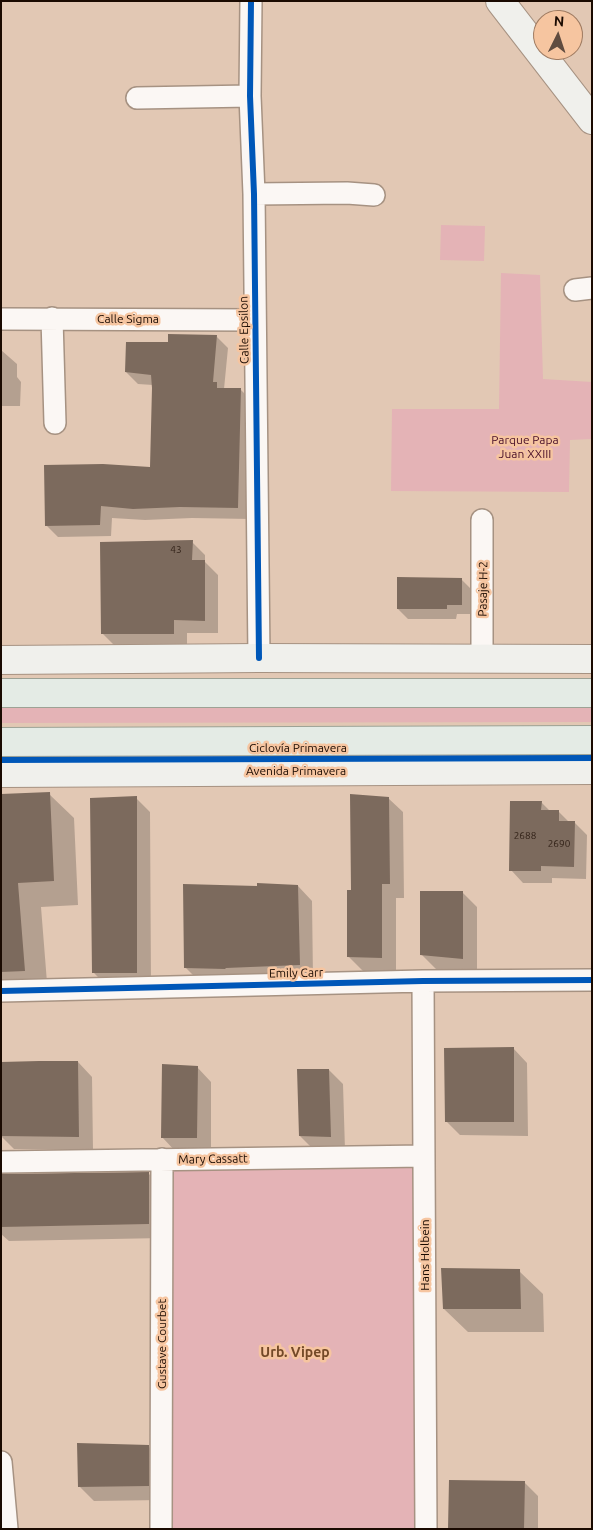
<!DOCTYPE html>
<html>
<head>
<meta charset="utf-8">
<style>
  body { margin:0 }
  #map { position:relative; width:593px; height:1530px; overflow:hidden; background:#e2c8b4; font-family:Ubuntu,sans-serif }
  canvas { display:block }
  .frame { position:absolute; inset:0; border:2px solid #1a0a01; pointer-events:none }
  .north { position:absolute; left:533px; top:10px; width:50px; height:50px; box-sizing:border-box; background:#f6c5a0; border:1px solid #9e7a60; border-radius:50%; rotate:4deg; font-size:14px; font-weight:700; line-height:20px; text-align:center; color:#1a0a01 }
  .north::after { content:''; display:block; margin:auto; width:18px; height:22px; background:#604c40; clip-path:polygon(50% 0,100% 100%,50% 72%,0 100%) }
</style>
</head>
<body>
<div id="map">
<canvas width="593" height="1530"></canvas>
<div class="frame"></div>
<div class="north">N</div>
</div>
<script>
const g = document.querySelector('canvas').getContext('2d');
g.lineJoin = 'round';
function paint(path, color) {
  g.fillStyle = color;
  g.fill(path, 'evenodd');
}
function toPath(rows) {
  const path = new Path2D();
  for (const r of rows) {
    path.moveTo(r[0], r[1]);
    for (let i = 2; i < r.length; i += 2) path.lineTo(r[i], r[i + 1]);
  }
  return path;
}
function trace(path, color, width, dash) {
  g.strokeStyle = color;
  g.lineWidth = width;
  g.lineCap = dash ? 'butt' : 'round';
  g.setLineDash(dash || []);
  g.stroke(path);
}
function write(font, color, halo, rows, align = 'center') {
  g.font = font + ' Ubuntu,sans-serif';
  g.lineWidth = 5;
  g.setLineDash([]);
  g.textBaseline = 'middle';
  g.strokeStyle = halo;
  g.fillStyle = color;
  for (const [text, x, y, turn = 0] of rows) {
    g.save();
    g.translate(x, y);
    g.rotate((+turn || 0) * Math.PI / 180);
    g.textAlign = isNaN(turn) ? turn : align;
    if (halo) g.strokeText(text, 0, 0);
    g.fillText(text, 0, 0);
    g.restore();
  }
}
const green = toPath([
  [441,225,485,226,484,261,440,260],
  [501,273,540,275,543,379,592,382,592,439,570,440,569,492,391,491,392,409,499,409],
  [592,705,592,722,1,723,1,706],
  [418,1165,418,1529,169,1529,171,1167]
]);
const shadow = toPath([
  [216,336,228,348,224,389,240,389,252,401,250,519,192,518,145,520,112,518,111,536,58,537,46,525,152,468,153,385,138,384,126,372,169,343],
  [1,350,17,364,17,377,21,382,20,406,1,406],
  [192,542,205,555,205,562,218,575,218,633,187,633,187,647,116,647,103,634],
  [461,579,471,589,471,614,457,614,456,619,408,619,398,609],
  [49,794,74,818,78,905,41,907,48,995,1,997,1,795],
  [136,798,150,812,151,986,108,987,94,973],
  [388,798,403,812,404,898,396,898,396,972,363,971,349,957,352,891],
  [541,802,550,811,559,812,570,823,575,823,587,835,586,879,552,878,552,883,523,883,511,870],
  [298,886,312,901,313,979,199,981,185,967,258,888],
  [462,892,477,907,477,972,436,969,422,955],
  [513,1048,527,1063,528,1136,460,1135,446,1121],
  [78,1062,92,1077,93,1150,14,1149,1,1136,1,1063],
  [197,1067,211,1082,211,1152,176,1152,162,1137],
  [329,1070,343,1084,345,1150,314,1150,300,1136],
  [149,1174,163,1188,163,1238,9,1241,1,1234,1,1175],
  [519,1271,543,1294,544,1332,468,1332,444,1309],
  [148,1446,162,1460,162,1500,94,1501,80,1487],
  [524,1482,538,1496,538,1529,450,1529]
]);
const building = toPath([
  [168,334,217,335,213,382,217,382,217,388,241,388,238,508,180,507,133,509,101,506,100,525,45,526,44,465,103,464,150,467,152,388,151,375,125,372,126,342,168,342],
  [193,540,192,560,205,560,205,621,174,620,174,634,101,634,100,542],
  [397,577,462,578,462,605,447,605,447,609,397,609],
  [50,792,54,881,18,883,25,971,1,972,1,794],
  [350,794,389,797,390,884,382,884,382,958,347,957,347,890,351,890],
  [137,796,137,973,92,973,90,798],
  [510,801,542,801,541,810,559,810,559,821,575,821,574,867,541,866,541,871,509,871],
  [257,883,298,885,300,965,226,968,225,969,184,968,183,884,257,886],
  [420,891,463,891,463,959,420,955],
  [514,1047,514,1122,445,1122,444,1048],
  [39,1061,78,1061,79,1137,1,1136,1,1062],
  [162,1064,198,1066,197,1138,161,1138],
  [297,1069,329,1069,331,1137,299,1136],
  [149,1172,149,1224,1,1227,1,1174],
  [441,1268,520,1269,521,1309,443,1309],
  [77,1443,149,1445,149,1486,78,1487],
  [449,1480,525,1481,524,1529,448,1529]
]);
const street = toPath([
  [251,1,250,96,254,194,259,658],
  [137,98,250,96],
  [254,194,347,193,374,195],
  [575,290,592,288],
  [52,318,55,423],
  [1,319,255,320],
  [482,659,482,520],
  [423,981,426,1529],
  [1,991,423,981,592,980],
  [1,1162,424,1156],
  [1,1462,7,1529],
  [161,1529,162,1159]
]);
const secondary = toPath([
  [500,1,592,120],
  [1,660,259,658,592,659],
  [1,773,592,770]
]);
const primary = toPath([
  [1,693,592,693],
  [1,742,592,740]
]);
const cycleway = toPath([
  [251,1,250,96,254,194,259,658],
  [1,760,592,758],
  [1,991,423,981,592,980]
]);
const numberNames = [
  ["43",176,550],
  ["2688",525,836],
  ["2690",559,844]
];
const streetNames = [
  ["Calle Sigma",128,319],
  ["Calle Epsilon",244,330,-91],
  ["Pasaje H-2",483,589,-89],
  ["Ciclovía Primavera",298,748],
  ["Avenida Primavera",296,771],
  ["Emily Carr",296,973,-1],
  ["Mary Cassatt",213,1159,-1],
  ["Hans Holbein",425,1255,-90],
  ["Gustave Courbet",162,1344,-90]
];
const parkNames = [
  ["Parque Papa",525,440],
  ["Juan XXIII",525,454]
];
const neighbourhoodNames = [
  ["Urb. Vipep",295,1352]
];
paint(green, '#e4b3b6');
paint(shadow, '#0003');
paint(building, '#7c6a5d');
trace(street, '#a69282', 24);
trace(secondary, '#a69282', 30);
trace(primary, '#9da295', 30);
trace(street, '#fbf7f4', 21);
trace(secondary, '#f0f0ec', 28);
trace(primary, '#e4ebe5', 28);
trace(cycleway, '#0057b8', 6);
write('10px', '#322218', null, numberNames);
write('12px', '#1a0a01', '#f6c5a0', streetNames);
write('12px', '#491029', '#f6c5a0', parkNames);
write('bold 14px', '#734927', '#f6c5a0', neighbourhoodNames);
</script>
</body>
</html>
